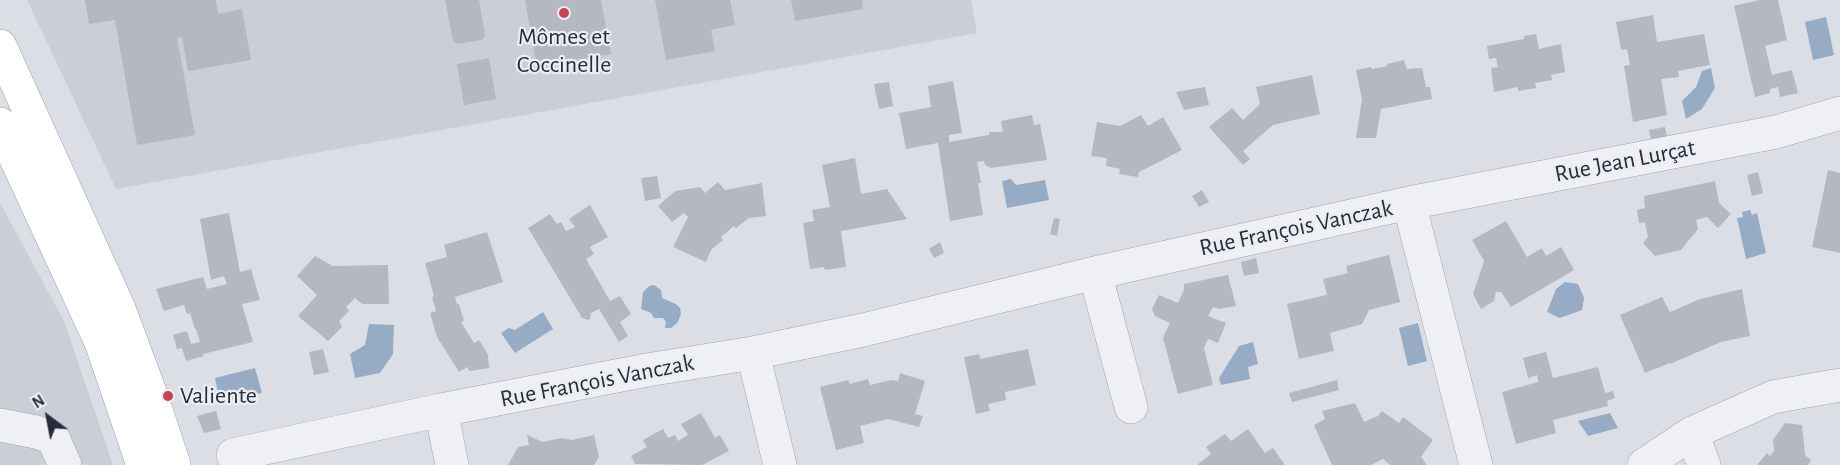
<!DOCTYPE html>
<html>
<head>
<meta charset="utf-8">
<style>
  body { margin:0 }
  #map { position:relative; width:1840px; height:465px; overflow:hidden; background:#dbdfe5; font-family:"Alegreya Sans",sans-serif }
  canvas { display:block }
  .north { position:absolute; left:18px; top:387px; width:60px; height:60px; -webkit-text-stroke:4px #eaeef3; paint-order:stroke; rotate:328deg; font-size:16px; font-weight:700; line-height:24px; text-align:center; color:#262d3b }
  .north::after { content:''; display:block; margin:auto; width:21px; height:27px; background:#262d3b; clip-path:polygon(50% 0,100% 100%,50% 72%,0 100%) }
</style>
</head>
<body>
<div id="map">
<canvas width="1840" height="465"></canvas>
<div class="north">N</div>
</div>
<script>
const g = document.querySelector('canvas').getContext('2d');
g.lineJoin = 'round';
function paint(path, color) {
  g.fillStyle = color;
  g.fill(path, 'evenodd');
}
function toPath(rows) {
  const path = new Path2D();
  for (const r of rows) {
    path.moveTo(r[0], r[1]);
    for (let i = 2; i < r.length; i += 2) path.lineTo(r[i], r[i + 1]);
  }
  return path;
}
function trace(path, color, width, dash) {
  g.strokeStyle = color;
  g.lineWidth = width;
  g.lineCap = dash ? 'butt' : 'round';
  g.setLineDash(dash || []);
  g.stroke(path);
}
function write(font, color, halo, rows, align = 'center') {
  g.font = font + ' "Alegreya Sans",sans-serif';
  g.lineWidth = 4.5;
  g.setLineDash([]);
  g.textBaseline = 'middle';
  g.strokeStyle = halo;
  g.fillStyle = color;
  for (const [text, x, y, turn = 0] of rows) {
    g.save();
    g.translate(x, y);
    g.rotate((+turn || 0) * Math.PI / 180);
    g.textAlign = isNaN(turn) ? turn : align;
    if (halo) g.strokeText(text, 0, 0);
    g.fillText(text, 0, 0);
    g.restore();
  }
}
const built = toPath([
  [27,0,971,0,977,33,116,189],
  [0,203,64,321,113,465,0,465]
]);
const water = toPath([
  [1826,17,1834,55,1813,60,1805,22],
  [1711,68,1715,88,1702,109,1686,119,1682,101,1696,87,1702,71],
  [1011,179,1016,185,1045,180,1049,200,1007,208,1002,181],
  [1750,210,1752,215,1757,213,1766,253,1746,259,1737,218,1743,217,1742,212],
  [1565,282,1578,284,1584,298,1582,310,1560,318,1547,312,1556,289],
  [654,285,661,290,662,298,676,304,680,308,681,314,678,322,671,328,665,328,666,322,663,318,654,318,651,313,641,309,643,292,649,286],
  [543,312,553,329,515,353,501,333,509,328,515,330],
  [1418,323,1427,361,1408,366,1399,328],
  [369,324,394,325,393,354,380,373,355,378,350,354,365,345],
  [1253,342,1258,364,1248,367,1250,379,1221,385,1219,378,1239,346],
  [255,368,262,393,220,402,215,378],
  [1610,413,1618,428,1588,436,1578,421]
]);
const building = toPath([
  [85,0,216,0,218,14,242,9,251,60,188,71,182,37,177,38,195,135,137,145,115,20,89,24],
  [445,0,479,0,485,35,482,40,458,44,453,41],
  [525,0,601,0,611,54,537,67],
  [655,0,730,0,735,25,711,30,715,51,666,60],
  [791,0,862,0,863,9,795,21],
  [1759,0,1778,0,1787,40,1765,46,1772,75,1792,70,1798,93,1780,97,1778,87,1770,89,1770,93,1755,97,1734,6],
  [1653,15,1657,42,1704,34,1710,65,1678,71,1679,77,1661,79,1667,115,1633,122,1624,66,1630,65,1627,49,1621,50,1616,22],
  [1536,34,1539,49,1561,44,1565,72,1551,75,1552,80,1535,83,1536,88,1518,91,1518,87,1494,92,1491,68,1498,67,1496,58,1489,59,1487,46,1524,39,1524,36],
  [489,58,496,99,464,105,457,64],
  [1404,60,1407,69,1422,68,1426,87,1430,87,1432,99,1381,109,1376,138,1356,138,1362,99,1356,70,1371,67,1372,69,1388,66,1387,64],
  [1312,75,1320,114,1273,125,1243,151,1250,159,1243,165,1209,127,1232,108,1243,120,1260,104,1256,87],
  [953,81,962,133,949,135,949,142,989,135,989,132,1003,132,1001,121,1032,115,1034,125,1040,124,1047,160,991,168,985,165,984,161,977,162,981,183,978,183,983,215,950,221,938,143,906,149,899,113,931,107,928,86],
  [889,82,893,106,879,109,874,84],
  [1205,87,1209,105,1184,110,1176,92],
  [1141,115,1148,126,1163,117,1182,150,1139,172,1138,177,1119,174,1120,169,1106,166,1107,158,1091,156,1097,122,1120,126],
  [1665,127,1667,137,1651,140,1649,130],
  [855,158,861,194,887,189,907,219,841,231,846,267,825,270,824,267,810,269,803,223,814,221,812,210,830,207,822,165],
  [1828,170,1840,173,1840,253,1812,247],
  [1758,172,1763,193,1752,196,1747,175],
  [657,176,661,198,645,201,641,178],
  [1715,181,1719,203,1731,214,1718,228,1707,217,1696,220,1698,229,1681,250,1655,256,1643,243,1648,237,1645,222,1639,223,1637,210,1645,208,1644,196],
  [718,182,725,190,762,183,766,216,749,218,736,228,734,226,721,237,723,240,711,250,706,262,673,247,688,217,684,213,672,222,658,206,675,191,700,187,705,193],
  [1202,190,1209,202,1199,207,1192,196],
  [590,205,608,237,590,247,594,254,586,259,610,301,620,296,631,314,620,322,628,336,619,342,599,309,591,313,590,319,588,320,582,318,528,228,550,214,557,224,561,222,566,231,575,227,569,219],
  [229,213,240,272,251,269,260,300,242,304,253,342,203,354,204,356,186,361,182,348,177,349,173,335,187,331,191,344,200,342,196,329,195,329,190,313,187,314,184,305,164,311,156,289,203,277,207,289,227,284,224,276,211,280,200,219],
  [1054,218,1060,219,1057,236,1050,234],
  [1506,221,1527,257,1542,248,1546,256,1561,247,1574,270,1511,307,1501,292,1496,292,1494,301,1481,309,1473,294,1484,261,1472,240],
  [487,232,503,282,455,297,457,304,459,304,464,321,461,322,474,343,479,340,488,355,489,368,470,371,467,367,459,372,437,337,430,313,436,311,432,297,434,296,425,263,447,257,444,245],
  [940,242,944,253,934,258,929,249],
  [1389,255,1400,302,1369,310,1362,324,1330,333,1334,351,1299,359,1287,304,1327,295,1323,279,1348,273,1346,266],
  [315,256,333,266,388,265,389,304,362,304,355,298,346,307,349,311,339,321,342,327,328,341,298,316,317,295,297,276],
  [1256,258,1259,273,1244,276,1241,262],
  [1228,275,1236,306,1219,309,1213,307,1208,316,1226,323,1218,343,1208,339,1204,348,1213,385,1178,394,1163,338,1170,323,1155,316,1152,309,1159,295,1178,303,1184,290,1184,284],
  [1742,289,1750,336,1721,342,1670,364,1670,363,1645,373,1620,315,1662,297,1670,312,1700,299],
  [323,349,329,372,314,375,309,352],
  [1028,349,1036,385,1005,392,1006,400,988,404,990,411,976,414,964,357,979,354,980,359],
  [1546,352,1553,378,1598,367,1605,393,1613,391,1615,398,1607,401,1608,406,1553,420,1556,433,1516,444,1502,392,1538,382,1537,375,1528,378,1523,358],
  [900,373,925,381,915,414,923,416,919,427,888,419,860,426,864,443,836,450,820,387,848,380,850,384,868,379,870,385,891,380,898,381],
  [1337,380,1339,390,1292,402,1289,393],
  [1355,403,1364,422,1378,416,1382,411,1399,423,1403,417,1433,440,1421,457,1427,465,1390,465,1383,459,1371,465,1332,465,1314,425,1325,419,1322,411],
  [216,411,221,429,204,433,197,416],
  [701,413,715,438,720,435,729,451,702,465,635,464,631,456,647,447,643,440,663,429,668,438,675,435,678,441,688,435,681,424],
  [1785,423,1802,425,1805,455,1811,460,1808,465,1757,465,1767,453,1770,456,1774,451,1773,440],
  [1248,429,1265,453,1273,448,1285,465,1197,465,1211,454,1206,447,1225,434,1231,441],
  [527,435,543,442,562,438,572,440,594,435,599,457,594,465,508,465,518,447,529,445]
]);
const minor = toPath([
  [1409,203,1776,132,1840,113],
  [1095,273,1131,407],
  [753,353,780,465],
  [441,410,647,370,753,353,863,330,1095,273,1409,203,1476,465],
  [0,425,36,432,53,438,65,465],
  [1692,433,1704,465],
  [233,455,441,410,452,465],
  [1644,465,1692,433,1773,397,1840,385]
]);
const major = toPath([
  [0,46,119,309,151,395,174,465],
  [0,124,101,342,143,465]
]);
const markers = [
  [564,13,6,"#ca4151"],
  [168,396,6,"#ca4151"]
];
const poiNames = [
  ["Mômes et",564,37],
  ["Coccinelle",564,65],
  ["Valiente",180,396,"left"]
];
const streetNames = [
  ["Rue Jean Lurçat",1625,161,-11],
  ["Rue François Vanczak",1296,228,-12],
  ["Rue François Vanczak",597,381,-11]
];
paint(built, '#c9ced7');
paint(water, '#96acc5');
paint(building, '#b3b8c2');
trace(minor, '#a1a6af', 34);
trace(major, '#9ba3b1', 34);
trace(minor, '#eef0f4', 33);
trace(major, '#fff', 33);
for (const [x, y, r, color] of markers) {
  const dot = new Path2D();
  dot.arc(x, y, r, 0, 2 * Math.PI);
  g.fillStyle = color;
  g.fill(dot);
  trace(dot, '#eaeef3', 2);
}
write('24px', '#262d3b', '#eaeef3', poiNames);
write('24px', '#262d3b', '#eaeef3', streetNames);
</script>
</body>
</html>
